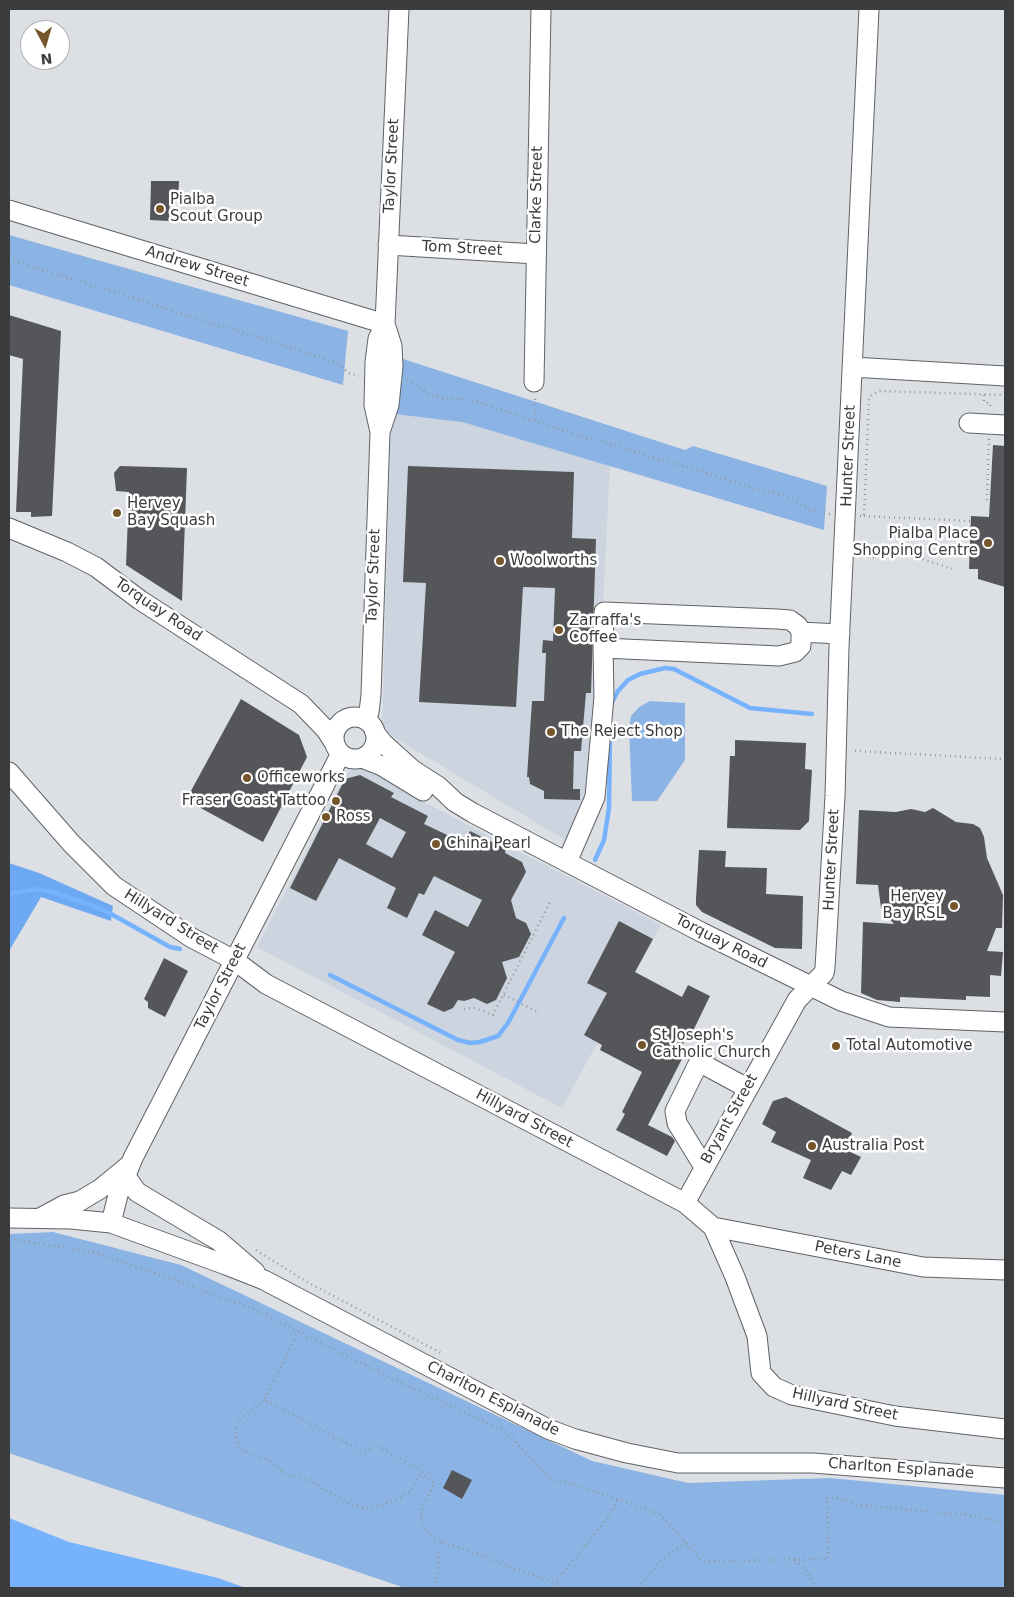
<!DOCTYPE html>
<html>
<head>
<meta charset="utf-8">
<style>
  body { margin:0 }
  #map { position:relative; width:1014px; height:1597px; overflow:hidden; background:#dcdfe4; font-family:"DejaVu Sans",sans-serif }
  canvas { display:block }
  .frame { position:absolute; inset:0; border:10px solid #3b3c3e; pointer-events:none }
  .north { position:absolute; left:20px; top:20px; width:50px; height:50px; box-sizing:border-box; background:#fff; border:1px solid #b1b1b2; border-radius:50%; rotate:174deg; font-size:14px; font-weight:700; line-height:20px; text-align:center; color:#3b3c3e }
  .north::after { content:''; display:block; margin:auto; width:18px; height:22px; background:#74562a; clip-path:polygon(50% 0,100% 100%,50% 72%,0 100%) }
</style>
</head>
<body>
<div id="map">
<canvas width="1014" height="1597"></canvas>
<div class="frame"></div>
<div class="north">N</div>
</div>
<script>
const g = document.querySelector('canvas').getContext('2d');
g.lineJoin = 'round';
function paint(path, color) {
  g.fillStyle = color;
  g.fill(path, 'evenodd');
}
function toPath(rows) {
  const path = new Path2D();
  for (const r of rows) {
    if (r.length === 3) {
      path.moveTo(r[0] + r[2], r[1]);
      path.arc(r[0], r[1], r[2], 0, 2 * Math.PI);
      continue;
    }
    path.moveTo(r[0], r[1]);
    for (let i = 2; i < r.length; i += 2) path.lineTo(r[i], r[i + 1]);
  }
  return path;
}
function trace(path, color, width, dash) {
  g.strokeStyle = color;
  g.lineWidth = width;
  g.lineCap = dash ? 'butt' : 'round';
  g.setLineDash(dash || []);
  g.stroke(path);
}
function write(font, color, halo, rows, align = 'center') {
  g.font = font + ' "DejaVu Sans",sans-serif';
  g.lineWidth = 5;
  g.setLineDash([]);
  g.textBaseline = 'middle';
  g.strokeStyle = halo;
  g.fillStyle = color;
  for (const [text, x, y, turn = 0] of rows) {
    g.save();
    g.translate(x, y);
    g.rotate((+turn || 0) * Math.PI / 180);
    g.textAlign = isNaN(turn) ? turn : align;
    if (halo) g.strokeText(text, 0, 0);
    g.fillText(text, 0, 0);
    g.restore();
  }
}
const built = toPath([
  [394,414,462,422,610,465,598,706,587,794,570,843,382,730,391,421],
  [362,767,426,803,661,925,562,1108,257,947,345,775,353,768]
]);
const green = toPath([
  [9,235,348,331,343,385,9,285],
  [397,357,685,450,693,446,827,486,824,530,462,422,394,414],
  [650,701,685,703,685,760,657,801,632,801,629,729,631,716,639,707],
  [53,1232,181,1265,592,1461,688,1483,830,1478,1005,1495,1005,1588,405,1588,9,1453,9,1234]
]);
const forest = toPath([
  [9,863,39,873,113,906,111,921,41,897,9,951]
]);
const water = toPath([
  [9,1518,69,1542,218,1578,246,1588,9,1588]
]);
const stream = toPath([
  [611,704,618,691,628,680,640,674,665,668,674,669,750,708,812,714],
  [595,860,604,840,609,808,610,732],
  [9,894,39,889,55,893,104,910,170,947,180,949],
  [330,975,458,1040,470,1043,480,1042,498,1036,508,1023,564,918]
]);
const building = toPath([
  [151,181,179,181,178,199,170,198,169,221,150,220],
  [9,315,61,331,52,516,31,517,31,512,16,512,23,359,9,355],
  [993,445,1005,446,1005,587,978,579,978,569,969,569,971,516,989,517],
  [120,466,187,468,182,601,126,565,129,492,116,491,114,473],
  [408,466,574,472,572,538,596,539,591,693,586,693,581,751,574,751,573,789,580,789,580,800,544,799,544,791,530,784,529,777,527,777,532,701,544,701,546,653,542,653,543,640,553,641,555,588,523,587,516,707,419,702,426,583,403,582],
  [241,699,299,735,307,757,263,842,186,800],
  [735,740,806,743,805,769,812,770,809,821,800,830,727,828,730,756,735,756],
  [360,775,394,793,391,797,428,816,424,824,464,843,470,831,506,849,505,853,522,862,526,872,511,900,516,918,526,923,531,934,519,957,502,962,507,978,496,1000,487,1004,474,998,464,1001,458,1000,453,1008,444,1012,427,1004,455,952,422,935,435,910,468,927,482,900,434,876,424,895,419,893,407,918,387,908,396,888,339,858,316,901,290,888,345,779],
  [380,818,406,832,392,858,366,844],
  [933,808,956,822,973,824,980,828,984,837,987,858,1003,895,1002,928,996,928,987,951,1003,952,1001,976,990,975,990,997,966,996,966,1000,900,997,900,1002,877,1000,861,993,863,922,894,924,881,908,878,885,856,884,859,810,896,812,911,809,925,812],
  [699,850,726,851,725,867,767,868,766,894,803,896,802,949,775,948,702,912,696,905,696,899],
  [619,921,653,939,635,972,682,997,688,985,710,996,692,1033,689,1032,677,1056,682,1059,648,1125,672,1137,675,1141,667,1156,616,1130,625,1114,622,1112,642,1072,600,1050,602,1045,584,1035,607,993,587,983],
  [164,958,188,971,165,1017,148,1008,148,1002,144,999],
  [786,1097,852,1133,844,1149,861,1157,851,1175,842,1171,831,1190,803,1178,811,1160,771,1142,776,1132,762,1124,773,1101],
  [452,1470,472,1480,462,1499,443,1488]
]);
const path = toPath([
  [9,259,329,360,342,366,348,373,359,376],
  [407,380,435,397,476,401,536,422,792,499,809,509,830,514],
  [984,395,984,402,990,403,990,408],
  [535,399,536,422],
  [987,500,989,439],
  [860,516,864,516,869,398,873,394,880,391,1005,395],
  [864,516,970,521],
  [863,556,876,558,881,546,956,570],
  [855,751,1005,759],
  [504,995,540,1013],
  [464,1009,475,1008,493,1015,550,902],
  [9,1239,95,1252,249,1307,393,1379,505,1431,550,1478,593,1491,661,1515,700,1559,709,1561,828,1559,827,1498,835,1498,859,1505,966,1515,1005,1523],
  [256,1250,307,1282,441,1353],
  [299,1331,264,1400,360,1450,365,1451,377,1446,417,1468,434,1483,422,1509,421,1521,427,1532,436,1539,555,1583],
  [264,1400,239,1420,236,1425,237,1445,239,1449,269,1460,284,1473,308,1480,354,1506,370,1508,400,1498,411,1491,421,1472],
  [795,1560,806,1571,817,1588],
  [435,1588,438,1570,438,1556,442,1541],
  [560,1588,555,1583,609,1516,618,1499],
  [638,1588,660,1561,685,1543]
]);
const minor = toPath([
  [9,210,385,324],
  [388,245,536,254],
  [852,367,1005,376],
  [534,382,541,9],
  [969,423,1005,425],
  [380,432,389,405,393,366,392,346,385,324,399,9],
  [9,528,67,552,96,567,140,600,301,704,326,730,333,741],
  [801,632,840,634],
  [355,738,21],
  [366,720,369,712,371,695,380,432,374,405,375,362,378,339,385,324],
  [375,733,383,743,413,770,438,786,455,802,473,813,701,932,841,1001,889,1017,1005,1022],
  [362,758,382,766,423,791],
  [9,772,71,843,114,886,192,938,234,960,266,984,685,1203,713,1227,735,1277,757,1336,761,1373,774,1387,792,1395,895,1416,1005,1429],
  [567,862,595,797,604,697,603,648,604,612,777,619,790,620,798,626,801,632,801,646,795,652,779,656,603,648],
  [704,1167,677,1123,675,1111,699,1062,747,1088],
  [125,1175,137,1192,219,1241,255,1272],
  [685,1203,797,1000,824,973,825,968,835,796,839,647,869,9],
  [9,1218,71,1219,111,1223,226,1265,264,1280,548,1429,575,1439,627,1453,678,1463,813,1463,1005,1478],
  [40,1218,64,1205,80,1201,100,1189,128,1166],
  [111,1223,118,1195,133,1158,337,761,342,756],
  [713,1227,923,1267,1005,1270]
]);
const markers = [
  [160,209,5,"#74562a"],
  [117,513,5,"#74562a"],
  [988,543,5,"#74562a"],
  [500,561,5,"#74562a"],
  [559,630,5,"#74562a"],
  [551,732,5,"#74562a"],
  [247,778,5,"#74562a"],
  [336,801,5,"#74562a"],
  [326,817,5,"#74562a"],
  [436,844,5,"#74562a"],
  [954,906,5,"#74562a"],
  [642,1045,5,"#74562a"],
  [836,1046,5,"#74562a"],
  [812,1146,5,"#74562a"]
];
const streetNames = [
  ["Taylor Street",392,166,-87],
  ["Clarke Street",537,195,-89],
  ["Tom Street",462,249,3],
  ["Andrew Street",197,267,17],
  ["Hunter Street",849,456,-88],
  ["Taylor Street",374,576,-88],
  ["Torquay Road",158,610,34],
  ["Hunter Street",832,860,-87],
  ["Hillyard Street",171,922,32],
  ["Torquay Road",721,942,27],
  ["Taylor Street",221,987,-63],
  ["Hillyard Street",524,1119,28],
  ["Bryant Street",730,1119,-61],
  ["Peters Lane",858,1255,11],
  ["Charlton Esplanade",493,1399,27],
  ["Hillyard Street",845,1405,12],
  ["Charlton Esplanade",901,1469,4]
];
const poiNames = [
  ["Pialba",170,200],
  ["Scout Group",170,217],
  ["Hervey",127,504],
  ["Bay Squash",127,521],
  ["Pialba Place",978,534,"right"],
  ["Shopping Centre",978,551,"right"],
  ["Woolworths",510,561],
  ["Zarraffa's",569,621],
  ["Coffee",569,638],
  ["The Reject Shop",561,732],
  ["Officeworks",257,778],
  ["Fraser Coast Tattoo",326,801,"right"],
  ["Ross",336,817],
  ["China Pearl",446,844],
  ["Hervey",944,897,"right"],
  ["Bay RSL",944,914,"right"],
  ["St Joseph's",652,1036],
  ["Catholic Church",652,1053],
  ["Total Automotive",846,1046],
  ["Australia Post",822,1146]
];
paint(built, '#ccd5df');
paint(green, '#8bb3e4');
paint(forest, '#6da8f2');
paint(water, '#77b3fd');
trace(stream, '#77b3fd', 4.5);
paint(building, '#54565a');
trace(minor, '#5f6265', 21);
trace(path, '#96989c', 2.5, [1, 4]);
trace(minor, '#fff', 19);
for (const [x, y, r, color] of markers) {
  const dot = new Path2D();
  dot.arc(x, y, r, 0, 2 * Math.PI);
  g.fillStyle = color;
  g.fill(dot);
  trace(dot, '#fff', 2);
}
write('15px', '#3b3c3e', '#fff', streetNames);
write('15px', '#3b3c3e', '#fff', poiNames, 'left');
</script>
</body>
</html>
